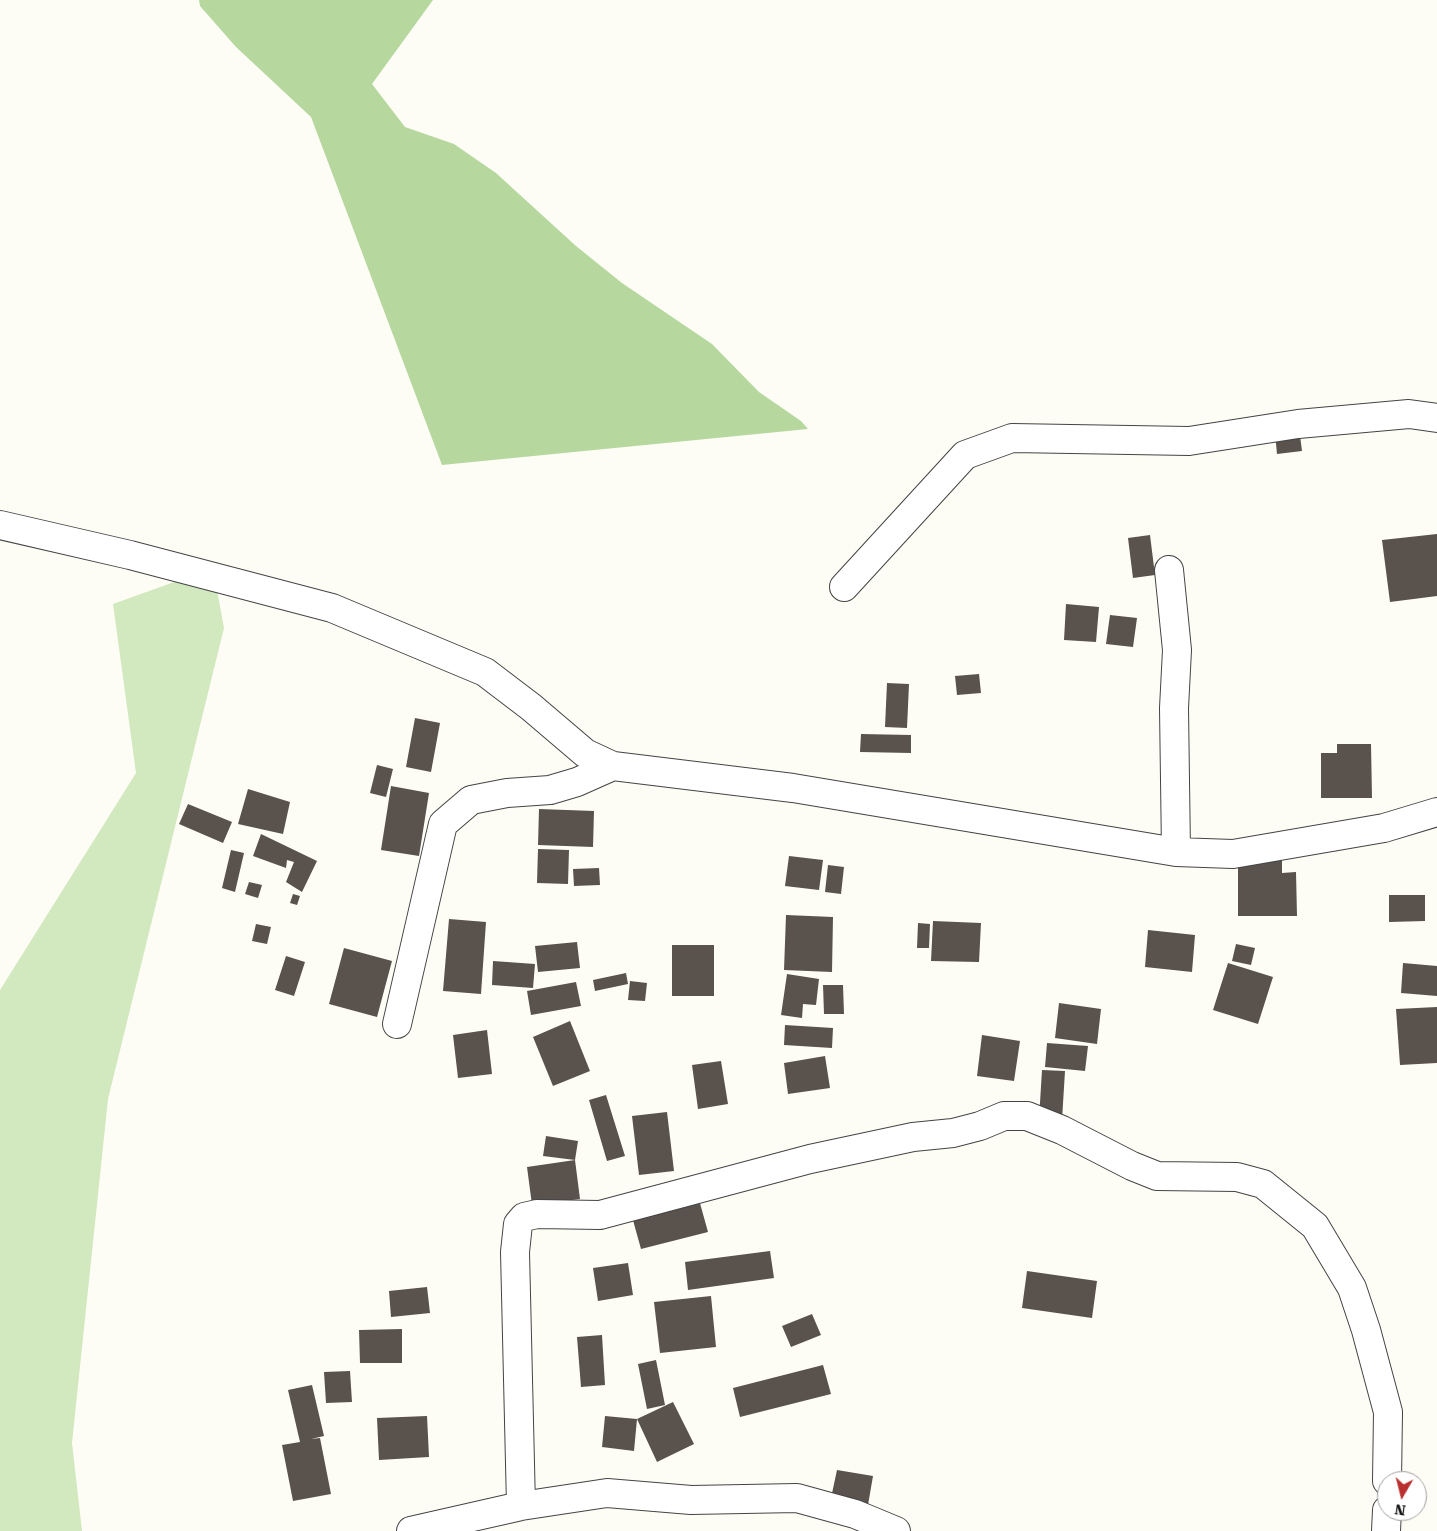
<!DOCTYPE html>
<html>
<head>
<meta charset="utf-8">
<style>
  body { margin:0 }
  #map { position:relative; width:1437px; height:1531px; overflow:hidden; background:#fefdf5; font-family:"Roboto Serif",serif }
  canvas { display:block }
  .north { position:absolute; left:1377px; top:1471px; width:50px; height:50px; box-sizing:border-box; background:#fff; border:1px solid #a0a0a0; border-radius:50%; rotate:188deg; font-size:14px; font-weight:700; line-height:20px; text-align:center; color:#111 }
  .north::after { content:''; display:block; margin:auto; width:18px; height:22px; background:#ba3030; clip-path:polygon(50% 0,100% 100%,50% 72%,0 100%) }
</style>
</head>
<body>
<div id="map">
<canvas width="1437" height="1531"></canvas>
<div class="north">N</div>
</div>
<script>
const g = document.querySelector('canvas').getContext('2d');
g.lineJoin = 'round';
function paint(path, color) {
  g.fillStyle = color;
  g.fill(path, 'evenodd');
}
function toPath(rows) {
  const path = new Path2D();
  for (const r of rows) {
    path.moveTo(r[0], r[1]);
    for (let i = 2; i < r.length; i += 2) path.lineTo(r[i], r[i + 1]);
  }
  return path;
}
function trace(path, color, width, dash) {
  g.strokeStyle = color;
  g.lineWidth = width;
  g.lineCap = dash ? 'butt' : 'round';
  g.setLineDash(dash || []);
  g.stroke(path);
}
const green = toPath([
  [213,568,224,628,108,1099,72,1443,82,1531,0,1531,0,990,136,773,113,604]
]);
const forest = toPath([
  [199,0,433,0,372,84,405,127,454,144,496,173,576,246,622,283,712,344,759,392,801,421,808,429,442,465,311,117,236,47,200,6]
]);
const building = toPath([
  [1298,420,1302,451,1277,454,1274,423],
  [1437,534,1437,596,1390,602,1382,540],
  [1150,535,1155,575,1133,578,1128,538],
  [1066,604,1099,607,1096,642,1064,640],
  [1110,615,1137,618,1133,647,1106,644],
  [979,674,981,693,957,695,955,676],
  [887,683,909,684,907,728,885,727],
  [415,718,440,723,431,772,406,767],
  [861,734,911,735,911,753,860,752],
  [1337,744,1371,744,1372,798,1321,798,1321,753,1337,753],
  [377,765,393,769,386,797,370,793],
  [391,786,429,793,419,856,381,850],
  [248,789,290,802,283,834,238,824],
  [188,804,232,822,223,843,179,824],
  [539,809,594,811,593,847,538,845],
  [261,834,317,861,302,892,286,882,294,862,287,860,286,868,253,856],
  [538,849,569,850,568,884,537,883],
  [231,850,244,853,235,892,222,888],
  [789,856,823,860,819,890,785,886],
  [1238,858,1282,858,1282,873,1296,872,1297,916,1238,916],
  [828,865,844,867,841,894,825,892],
  [599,868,600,885,574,886,573,869],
  [249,882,262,885,258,898,245,894],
  [293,894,300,896,297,905,290,903],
  [1389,895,1425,895,1425,921,1389,922],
  [786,915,833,917,832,972,784,970],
  [449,919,486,922,481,994,443,991],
  [933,921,981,923,979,962,931,961],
  [918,923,930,924,929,948,917,948],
  [256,924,271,927,267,944,252,941],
  [1148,930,1195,935,1192,972,1145,967],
  [577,942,580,968,538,972,535,946],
  [1236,944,1255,948,1251,965,1232,961],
  [672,945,714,945,714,996,672,996],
  [344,948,392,961,377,1017,329,1004],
  [286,956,305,962,294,996,275,990],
  [493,961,535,964,533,988,492,985],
  [1228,963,1273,977,1258,1024,1213,1010],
  [1403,963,1437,966,1437,996,1401,993],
  [626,973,628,984,595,991,593,980],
  [787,974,819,979,816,1005,803,1004,802,1018,781,1015],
  [630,981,647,983,645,1001,628,1000],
  [576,982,581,1006,531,1015,527,991],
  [823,985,843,985,844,1014,824,1014],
  [1059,1003,1101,1009,1097,1044,1055,1038],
  [1437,1007,1437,1063,1400,1065,1396,1009],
  [570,1021,590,1071,553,1086,533,1037],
  [785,1025,833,1028,832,1048,784,1045],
  [487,1030,492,1074,458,1078,453,1035],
  [982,1035,1020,1041,1014,1081,977,1076],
  [1047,1043,1088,1046,1085,1071,1045,1067],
  [825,1056,830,1088,788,1094,784,1063],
  [721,1061,728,1104,698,1109,692,1065],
  [1042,1070,1065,1071,1062,1120,1039,1119],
  [606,1095,625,1156,607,1161,589,1100],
  [667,1112,674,1171,639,1175,632,1116],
  [546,1136,578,1141,575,1160,543,1156],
  [575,1160,580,1199,532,1205,527,1167],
  [698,1196,708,1232,641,1249,631,1213],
  [770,1251,774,1278,688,1290,685,1262],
  [628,1263,633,1295,598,1301,593,1268],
  [1027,1271,1097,1281,1092,1318,1022,1308],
  [427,1287,430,1313,391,1317,389,1291],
  [711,1296,716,1347,660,1353,654,1302],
  [812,1314,821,1335,791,1347,782,1326],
  [402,1329,402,1363,360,1363,359,1330],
  [602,1335,605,1385,581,1387,577,1337],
  [656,1360,665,1405,647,1409,638,1364],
  [823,1365,831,1394,740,1417,733,1388],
  [350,1371,352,1402,326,1403,324,1372],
  [312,1385,324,1436,311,1439,320,1438,331,1494,293,1501,282,1445,300,1442,288,1390],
  [673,1402,694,1444,657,1462,637,1419],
  [427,1416,429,1457,379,1460,377,1418],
  [605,1416,637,1419,634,1451,602,1447],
  [837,1470,873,1476,868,1505,831,1498]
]);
const minor = toPath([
  [0,525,130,555,332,608,485,672,531,707,585,753,613,766,793,788,1176,852,1233,854,1384,828,1437,812],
  [1169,570,1177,650,1174,708,1176,852],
  [844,587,965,455,1012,438,1189,441,1298,424,1409,414,1437,418],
  [397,1024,443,824,471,800,507,793,550,790,577,782,613,766],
  [521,1506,515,1252,518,1224,524,1217,537,1214,600,1215,810,1159,913,1137,953,1133,980,1126,1004,1116,1027,1116,1062,1130,1132,1166,1157,1176,1237,1177,1263,1184,1315,1226,1352,1288,1366,1330,1388,1412,1387,1481],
  [411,1531,521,1506,607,1493,691,1500,797,1498,855,1514,896,1531],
  [1386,1531,1387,1510]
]);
paint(green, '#d2e8bf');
paint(forest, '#b6d89f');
paint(building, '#59524d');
trace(minor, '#444', 30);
trace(minor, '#fff', 28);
</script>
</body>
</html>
